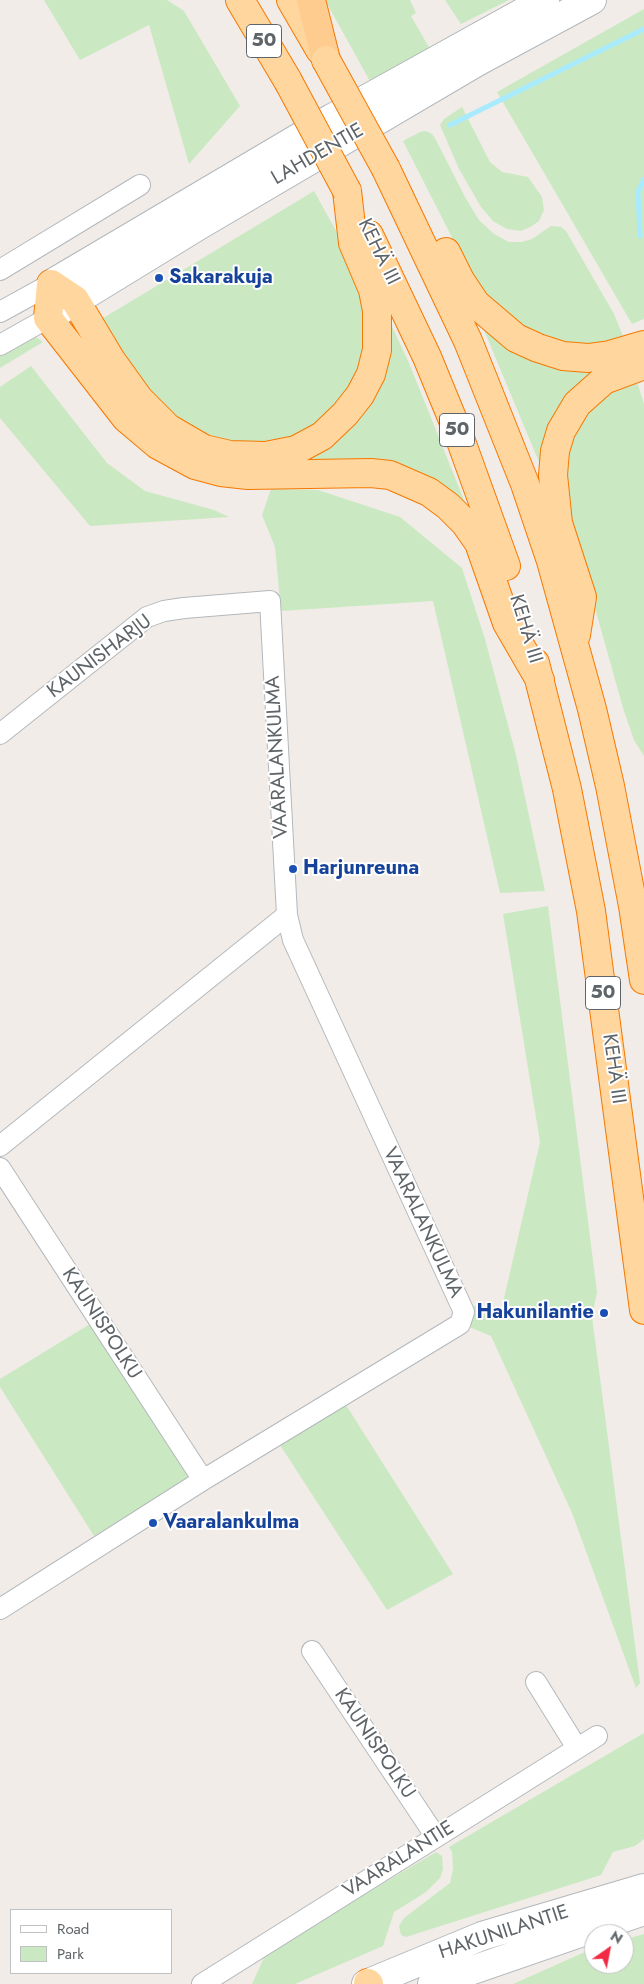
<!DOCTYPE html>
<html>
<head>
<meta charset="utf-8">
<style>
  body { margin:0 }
  #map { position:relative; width:644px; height:1984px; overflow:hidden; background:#f1ece7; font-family:Jost,sans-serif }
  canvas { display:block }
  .legend { position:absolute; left:10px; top:1909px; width:162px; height:65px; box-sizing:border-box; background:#fff; border:1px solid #bfc1c3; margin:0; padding:6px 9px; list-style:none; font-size:15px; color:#5e6468 }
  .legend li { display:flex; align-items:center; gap:10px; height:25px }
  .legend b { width:25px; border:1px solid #bfc1c3 }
  .north { position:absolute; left:584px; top:1924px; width:50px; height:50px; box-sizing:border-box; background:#fff; border:1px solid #bfc1c3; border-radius:50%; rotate:33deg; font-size:14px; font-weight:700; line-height:20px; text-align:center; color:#5e6468 }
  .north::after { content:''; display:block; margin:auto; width:18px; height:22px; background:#f22b44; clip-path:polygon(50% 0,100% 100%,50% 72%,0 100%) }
</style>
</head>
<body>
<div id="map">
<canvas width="644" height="1984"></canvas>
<ul class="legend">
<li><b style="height:6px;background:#fff"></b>Road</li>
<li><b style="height:14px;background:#cae9c2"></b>Park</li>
</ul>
<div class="north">N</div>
</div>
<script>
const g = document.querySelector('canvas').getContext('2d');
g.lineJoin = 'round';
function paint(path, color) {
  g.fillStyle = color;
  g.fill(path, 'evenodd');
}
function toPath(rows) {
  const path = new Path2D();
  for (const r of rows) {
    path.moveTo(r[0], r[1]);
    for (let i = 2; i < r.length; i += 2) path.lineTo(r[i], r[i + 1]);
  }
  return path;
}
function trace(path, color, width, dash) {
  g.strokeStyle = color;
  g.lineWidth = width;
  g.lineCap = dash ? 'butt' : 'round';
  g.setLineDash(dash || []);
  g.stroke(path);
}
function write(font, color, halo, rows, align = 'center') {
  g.font = font + ' Jost,sans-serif';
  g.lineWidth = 4;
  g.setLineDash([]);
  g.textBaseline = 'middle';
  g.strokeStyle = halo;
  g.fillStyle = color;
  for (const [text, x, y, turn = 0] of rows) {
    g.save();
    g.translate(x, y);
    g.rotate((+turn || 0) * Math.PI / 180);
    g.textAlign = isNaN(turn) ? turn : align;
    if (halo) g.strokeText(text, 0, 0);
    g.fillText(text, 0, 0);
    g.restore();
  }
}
const green = toPath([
  [44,0,167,0,184,11,240,106,189,164,149,25,80,60],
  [325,0,410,0,416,13,411,16,430,49,371,83],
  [445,0,509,0,461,24],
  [644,9,644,319,632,324,497,92],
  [462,107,490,162,502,172,528,177,542,197,544,210,539,221,532,226,521,231,507,229,493,221,481,207,459,169,440,125,444,119],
  [426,131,432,134,436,140,465,197,479,220,494,234,509,242,522,242,532,239,551,226,561,227,566,231,614,314,624,339,589,347,546,340,510,319,482,291,465,263,403,141,420,132],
  [314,191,340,238,367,306,365,356,350,392,313,428,288,439,267,443,232,443,210,438,188,428,154,401,100,320],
  [389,320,409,363,468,510,450,499,268,468,319,447],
  [481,323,609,364,544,474],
  [36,337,43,342,0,368,0,350,21,338],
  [31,366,107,463,145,491,214,510,229,517,90,526,0,418,0,387],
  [636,378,644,404,644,756,634,740,623,708,570,519,565,489,569,447,585,414,601,398],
  [271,489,318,490,400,517,462,568,485,639,516,755,545,891,500,893,433,601,281,611,275,547,262,515],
  [548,906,597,1292,592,1317,640,1683,636,1688,572,1513,491,1336,467,1326,472,1306,502,1307,540,1142,503,914],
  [90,1324,191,1477,94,1536,0,1387,0,1379],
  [346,1405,453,1574,387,1610,280,1445],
  [644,1733,644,1839,635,1846,613,1852,601,1875,406,1937,401,1935,399,1926,404,1918,450,1883,453,1869,452,1852,449,1847],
  [436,1852,442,1856,443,1869,440,1878,426,1892,394,1912,383,1946,295,1984,252,1984,266,1953],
  [644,1934,644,1984,513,1984,594,1948,594,1964,624,1964,624,1940]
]);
const stream = toPath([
  [450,125,644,29],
  [640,236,638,192,644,179]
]);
const minor = toPath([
  [0,270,140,185],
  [0,312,51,284],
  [0,345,48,318],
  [0,734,147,617,164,611,184,608,270,601,287,915,293,940,464,1312,460,1324,203,1480,0,1609],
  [0,1146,287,915],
  [0,1168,203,1480],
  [312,1651,436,1837],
  [536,1682,577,1748],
  [202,1984,597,1736]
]);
const secondary = toPath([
  [51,284,332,118,545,0],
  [56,313,198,226,477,62,592,0],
  [366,1984,482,1936,644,1888],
  [432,1984,644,1911]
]);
const trunk = toPath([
  [240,0,288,81],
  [291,0,320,50],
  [386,169,468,341,525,484,551,561,592,709,610,786,633,906,644,980],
  [347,191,353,243,373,290,377,311,377,350,371,374,360,395,345,414,322,436,296,450,266,456,230,455,204,449,168,428,139,399,111,360,75,300,51,284,48,318,126,418,158,445,195,465,221,472,248,475,371,473,390,475,429,492,448,506,465,523,479,543,507,623,540,680],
  [369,235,427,357,457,430,506,566],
  [446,252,460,280,476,304,516,338,538,348,563,356,588,358,610,355,644,345],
  [576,635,582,597,558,523,553,475,555,451,561,431,577,404,604,380,644,365],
  [535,663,567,789,591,911,644,1310],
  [368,1983,369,1984]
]);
const motorway = toPath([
  [311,0,326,60]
]);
const trunkBridge = toPath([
  [326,60,386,169],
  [288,81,347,191]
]);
const markers = [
  [159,278,5,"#1a4fb4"],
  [293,869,5,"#1a4fb4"],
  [604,1313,5,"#1a4fb4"],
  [153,1523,5,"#1a4fb4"]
];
const shields = [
  [264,41,35],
  [457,430,35],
  [603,993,35]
];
const shieldNames = [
  ["50",264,41],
  ["50",457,430],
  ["50",603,993]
];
const streetNames = [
  ["LAHDENTIE",318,155,-30],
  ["KEHÄ III",378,252,64],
  ["KEHÄ III",525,629,73],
  ["KAUNISHARJU",100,657,-37],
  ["VAARALANKULMA",278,757,-93],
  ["KEHÄ III",613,1069,82],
  ["VAARALANKULMA",422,1223,65],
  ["KAUNISPOLKU",101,1324,57],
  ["KAUNISPOLKU",374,1744,56],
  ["VAARALANTIE",399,1860,-32],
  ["HAKUNILANTIE",504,1933,-18]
];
const transitNames = [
  ["Sakarakuja",169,278],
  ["Harjunreuna",303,869],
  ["Hakunilantie",594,1313,"right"],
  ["Vaaralankulma",163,1523]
];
paint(green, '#cae9c2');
trace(stream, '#a8ebff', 5);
trace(minor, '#b4b8bc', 22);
trace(secondary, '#b3b8bc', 30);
trace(trunk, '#f77800', 30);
trace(motorway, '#f77800', 30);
trace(minor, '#fff', 20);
trace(secondary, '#fff', 28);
trace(trunk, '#ffd69e', 28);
trace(motorway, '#ffcc8f', 28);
trace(trunkBridge, '#f77800', 30, []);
trace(trunkBridge, '#ffd69e', 28);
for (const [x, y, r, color] of markers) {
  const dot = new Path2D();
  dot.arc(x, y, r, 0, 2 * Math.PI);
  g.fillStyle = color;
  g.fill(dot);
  trace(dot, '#fff', 2);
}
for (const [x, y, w] of shields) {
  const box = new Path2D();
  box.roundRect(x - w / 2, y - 16.5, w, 33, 4);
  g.fillStyle = '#fff';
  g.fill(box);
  trace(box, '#5e6468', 1);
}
write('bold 19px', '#5e6468', null, shieldNames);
write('20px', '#5e6468', '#fff', streetNames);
write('bold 20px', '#164399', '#fff', transitNames, 'left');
</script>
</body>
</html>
